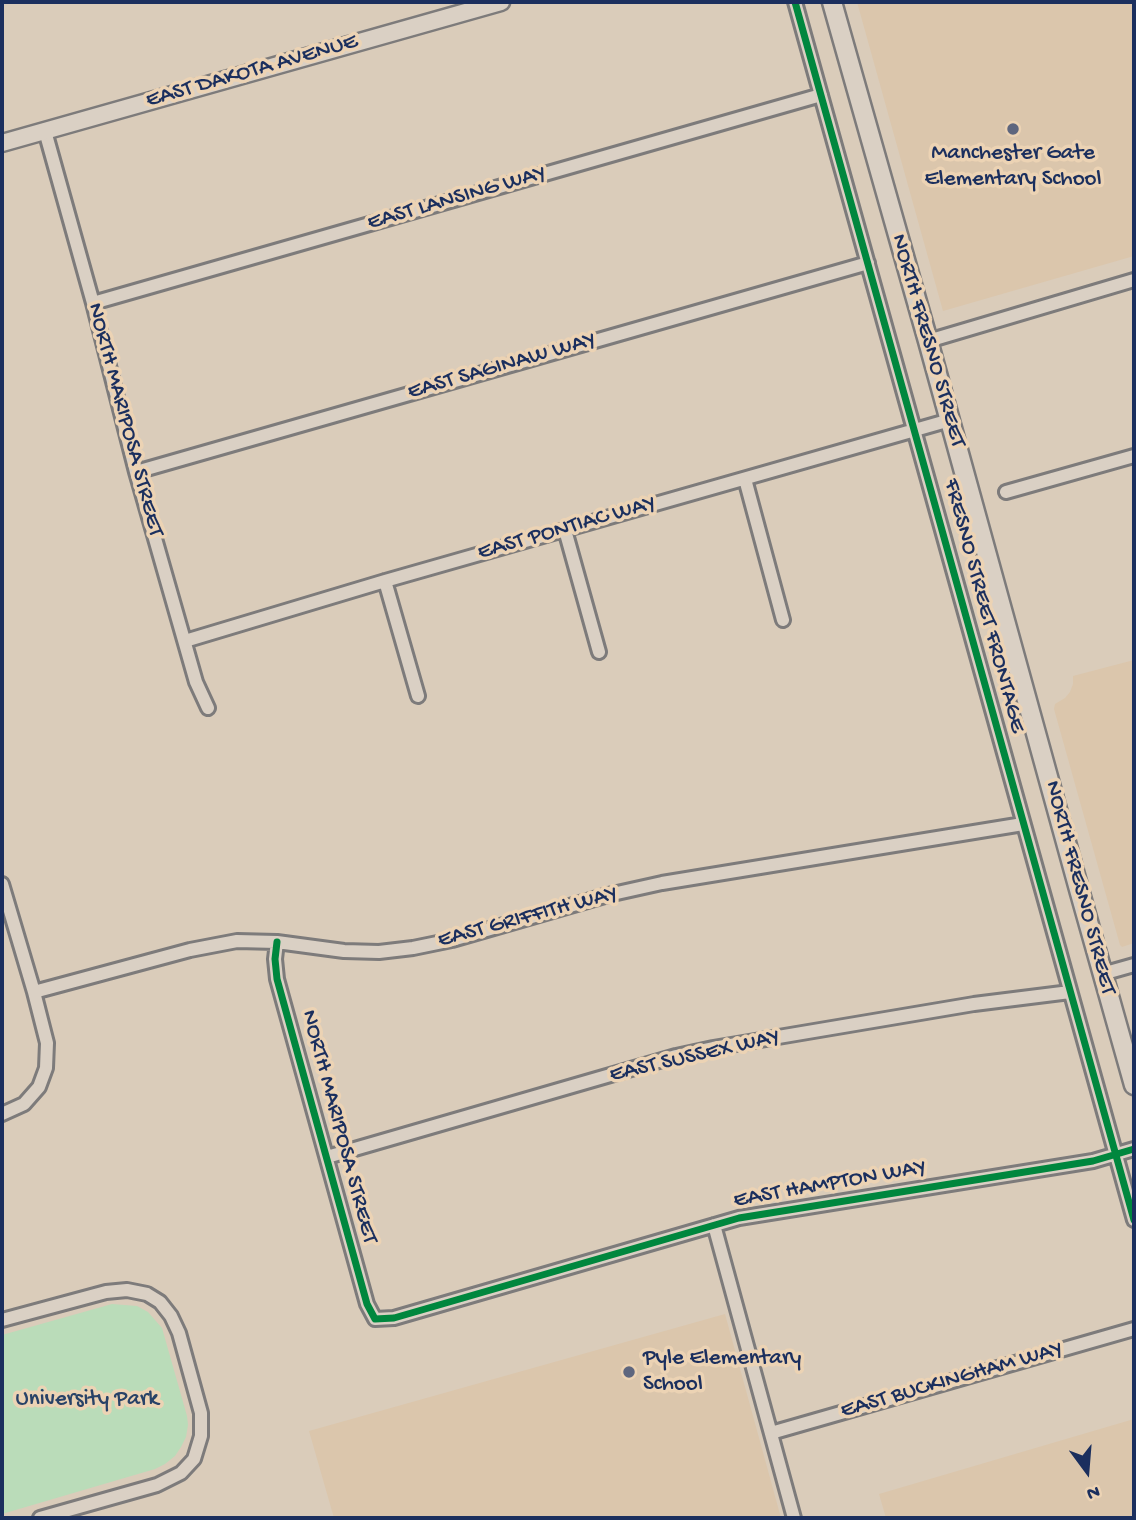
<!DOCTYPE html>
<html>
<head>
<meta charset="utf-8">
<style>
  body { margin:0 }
  #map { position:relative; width:1136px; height:1520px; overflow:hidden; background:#daccba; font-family:"Gochi Hand",sans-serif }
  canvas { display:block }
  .frame { position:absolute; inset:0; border:4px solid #1b2f5e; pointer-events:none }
  .north { position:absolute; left:1052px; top:1436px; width:70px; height:70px; -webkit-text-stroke:5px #ecd3b4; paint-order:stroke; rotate:164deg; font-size:19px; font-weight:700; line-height:28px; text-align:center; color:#1b2f5e }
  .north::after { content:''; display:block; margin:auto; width:24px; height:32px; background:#1b2f5e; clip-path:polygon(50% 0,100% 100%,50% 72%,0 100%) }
</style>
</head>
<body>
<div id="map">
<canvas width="1136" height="1520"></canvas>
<div class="frame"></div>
<div class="north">N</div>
</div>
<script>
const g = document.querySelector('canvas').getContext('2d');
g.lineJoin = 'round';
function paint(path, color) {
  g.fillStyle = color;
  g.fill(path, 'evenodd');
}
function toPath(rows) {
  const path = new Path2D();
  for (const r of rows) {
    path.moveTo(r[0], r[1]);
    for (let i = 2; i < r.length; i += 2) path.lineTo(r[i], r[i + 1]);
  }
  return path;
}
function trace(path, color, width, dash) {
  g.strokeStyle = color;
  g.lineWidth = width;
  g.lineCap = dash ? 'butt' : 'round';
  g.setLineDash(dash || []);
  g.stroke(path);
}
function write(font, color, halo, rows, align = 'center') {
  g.font = font + ' "Gochi Hand",sans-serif';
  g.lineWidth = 7;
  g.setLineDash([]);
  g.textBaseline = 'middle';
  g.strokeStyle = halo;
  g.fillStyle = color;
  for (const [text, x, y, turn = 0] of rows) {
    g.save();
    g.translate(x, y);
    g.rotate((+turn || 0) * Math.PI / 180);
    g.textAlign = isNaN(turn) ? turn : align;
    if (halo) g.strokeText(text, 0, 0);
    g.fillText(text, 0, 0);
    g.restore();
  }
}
const built = toPath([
  [857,2,1134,2,1134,256,943,311],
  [1134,660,1134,943,1122,947,1120,945,1054,709,1055,704,1065,698,1070,692,1073,684,1073,676],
  [725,1314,781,1518,334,1518,309,1431],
  [1134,1419,1134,1518,886,1518,879,1494]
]);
const green = toPath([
  [112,1304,137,1306,148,1312,162,1328,187,1416,188,1425,186,1437,181,1447,175,1456,165,1464,155,1469,2,1514,2,1335]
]);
const minor = toPath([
  [795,2,1134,1220],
  [45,131,93,303,136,472,196,682,208,708],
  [93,303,821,95],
  [928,341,1134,280],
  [136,472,868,263],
  [745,479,783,620],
  [1006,492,1134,456],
  [565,530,599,652],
  [385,581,418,696],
  [185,641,385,581,950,420],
  [2,884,34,992,47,1043,46,1068,39,1087,24,1104,2,1114],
  [277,942,275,959,277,979,367,1304,375,1319,394,1318,739,1218,1093,1161,1134,1149],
  [1102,974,1134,965],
  [34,992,190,950,237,941,277,942,344,951,379,952,413,948,452,940,608,895,662,883,1023,824],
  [327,1157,676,1056,713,1048,974,1004,1070,992],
  [714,1225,794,1518],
  [2,1320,106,1292,127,1290,147,1294,160,1302,171,1316,179,1333,201,1413,201,1436,194,1459,181,1473,157,1485,40,1518],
  [771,1433,1134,1329]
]);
const tertiary = toPath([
  [2,143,501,2]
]);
const secondary = toPath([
  [832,2,928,341,1080,893,1134,1085]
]);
const cycleway = toPath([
  [795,2,1134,1220],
  [277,942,275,959,277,979,367,1304,375,1319,394,1318,739,1218,1093,1161,1134,1149]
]);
const markers = [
  [1013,129,7,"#5e667e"],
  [629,1372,7,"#5e667e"]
];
const streetNames = [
  ["EAST DAKOTA AVENUE",252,72,-16],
  ["EAST LANSING WAY",457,199,-16],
  ["NORTH FRESNO STREET",927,341,74],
  ["EAST SAGINAW WAY",502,367,-16],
  ["NORTH MARIPOSA STREET",124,420,75],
  ["EAST PONTIAC WAY",567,529,-16],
  ["FRESNO STREET FRONTAGE",983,606,75],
  ["NORTH FRESNO STREET",1079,888,75],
  ["EAST GRIFFITH WAY",528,918,-15],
  ["EAST SUSSEX WAY",695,1057,-13],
  ["NORTH MARIPOSA STREET",338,1127,75],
  ["EAST HAMPTON WAY",830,1185,-10],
  ["EAST BUCKINGHAM WAY",952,1381,-16]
];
const poiNames = [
  ["Manchester Gate",1013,154],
  ["Elementary School",1013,180],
  ["Pyle Elementary",643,1359,"left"],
  ["School",643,1385,"left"]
];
const parkNames = [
  ["University Park",87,1400]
];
paint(built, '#dbc6ac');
paint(green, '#badcb9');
trace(minor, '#7d7b7b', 18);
trace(tertiary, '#7d7b7b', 21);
trace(secondary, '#7d7b7b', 23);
trace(minor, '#dad0c4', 12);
trace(tertiary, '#dad0c4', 16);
trace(secondary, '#dad0c4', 18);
trace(cycleway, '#00873e', 7);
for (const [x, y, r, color] of markers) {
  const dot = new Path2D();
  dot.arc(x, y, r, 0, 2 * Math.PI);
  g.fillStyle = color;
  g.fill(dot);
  trace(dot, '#ecd3b4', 2.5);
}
write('23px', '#1b2f5e', '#ecd3b4', streetNames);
write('23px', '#1b2f5e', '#ecd3b4', poiNames);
write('23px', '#284267', '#ecd3b4', parkNames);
</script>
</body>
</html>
